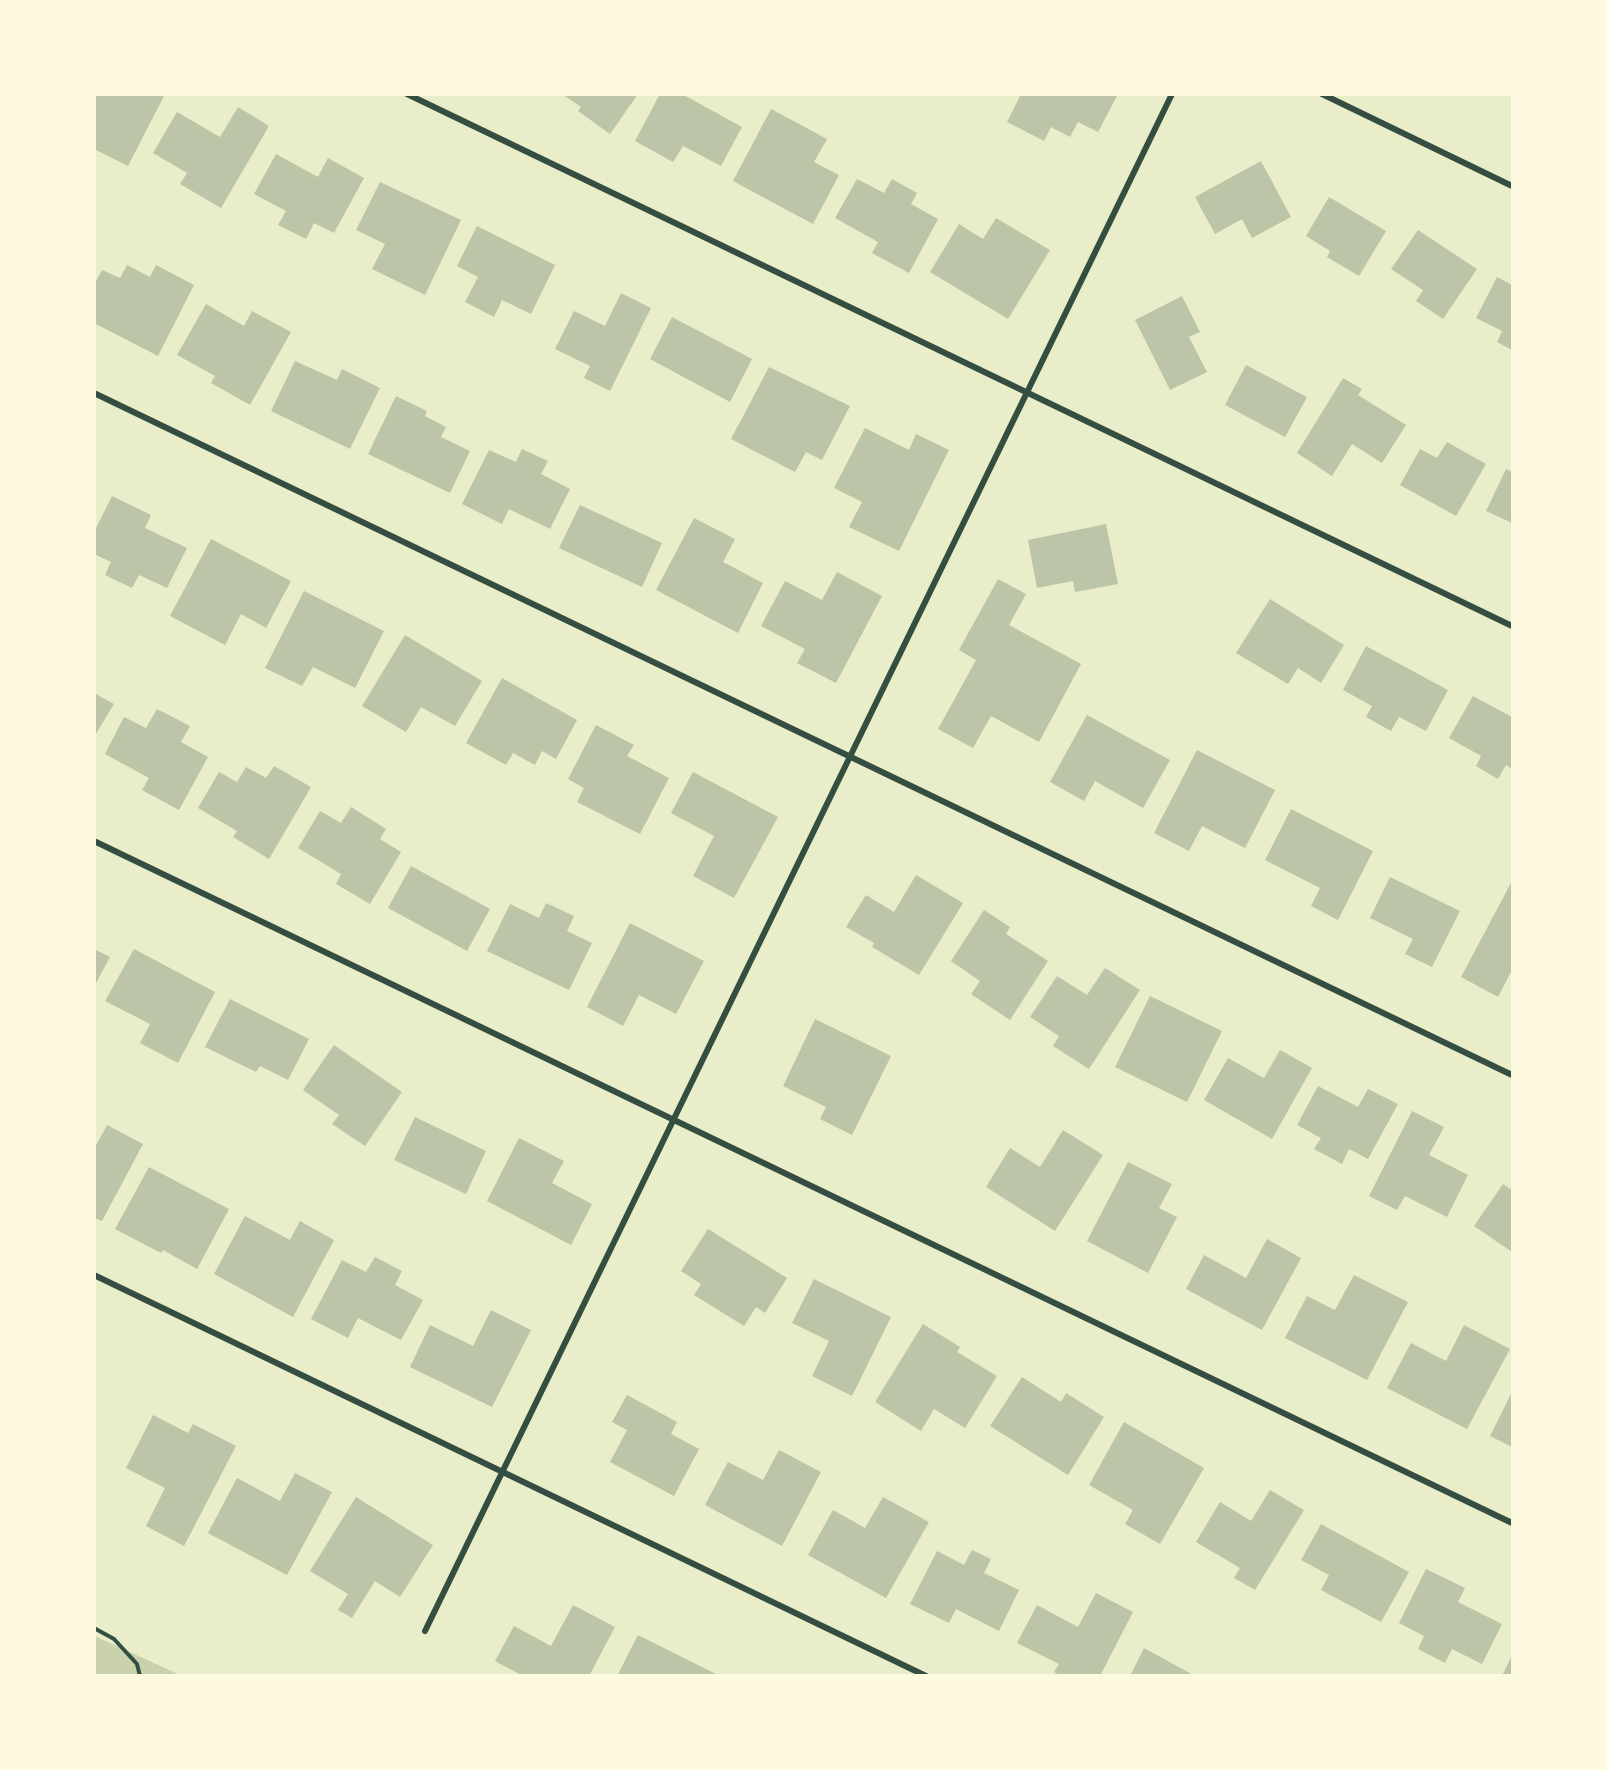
<!DOCTYPE html>
<html>
<head>
<meta charset="utf-8">
<style>
  body { margin:0 }
  #map { position:relative; width:1607px; height:1770px; overflow:hidden; background:#e9edc9; font-family:Figtree,sans-serif }
  canvas { display:block }
  .frame { position:absolute; inset:0; border:96px solid #fefae0; pointer-events:none }
</style>
</head>
<body>
<div id="map">
<canvas width="1607" height="1770"></canvas>
<div class="frame"></div>
</div>
<script>
const g = document.querySelector('canvas').getContext('2d');
g.lineJoin = 'round';
function paint(path, color) {
  g.fillStyle = color;
  g.fill(path, 'evenodd');
}
function toPath(rows) {
  const path = new Path2D();
  for (const r of rows) {
    path.moveTo(r[0], r[1]);
    for (let i = 2; i < r.length; i += 2) path.lineTo(r[i], r[i + 1]);
  }
  return path;
}
function trace(path, color, width, dash) {
  g.strokeStyle = color;
  g.lineWidth = width;
  g.lineCap = dash ? 'butt' : 'round';
  g.setLineDash(dash || []);
  g.stroke(path);
}
const green = toPath([
  [95,1636,180,1675,95,1676]
]);
const building = toPath([
  [94,94,165,94,128,166,94,149],
  [562,94,638,94,610,134,578,111,581,107],
  [660,94,682,94,742,127,721,166,683,146,673,162,635,141],
  [1021,94,1118,94,1098,132,1078,122,1070,137,1051,127,1044,141,1007,122],
  [238,107,269,126,221,208,180,184,187,173,153,153,177,112,220,137],
  [771,109,827,139,814,162,839,175,813,224,733,181],
  [276,154,318,177,328,158,364,178,334,233,314,223,306,239,278,225,286,211,254,194],
  [1261,161,1291,217,1252,238,1242,219,1215,234,1195,197],
  [857,179,884,193,892,179,917,193,911,204,938,219,909,273,872,253,878,242,835,218],
  [380,182,461,220,425,295,372,269,385,244,356,230],
  [1329,197,1386,231,1359,276,1327,257,1330,251,1306,236],
  [996,218,1050,250,1008,319,930,272,959,224,983,239],
  [477,226,555,265,531,314,502,300,494,317,465,302,478,277,457,266],
  [1418,230,1477,269,1443,319,1416,301,1423,290,1391,269],
  [127,265,150,277,156,265,194,285,158,356,94,323,94,285,102,270,120,278],
  [1497,277,1512,285,1512,350,1497,342,1502,331,1476,318],
  [621,293,651,308,610,391,584,378,590,366,555,349,574,311,605,326],
  [1182,296,1200,332,1189,337,1207,372,1170,390,1135,320],
  [206,304,244,326,252,311,291,332,250,405,211,383,215,376,177,355],
  [672,317,752,359,730,402,650,359],
  [295,361,337,380,342,369,380,388,350,449,271,411],
  [1246,365,1307,397,1285,437,1225,405],
  [769,367,850,406,822,460,806,452,795,472,731,439],
  [1343,378,1362,389,1358,395,1406,425,1382,463,1352,444,1332,476,1297,453],
  [396,396,427,411,425,416,446,427,441,437,470,451,450,493,368,454],
  [865,428,909,450,916,434,949,450,899,551,849,527,862,502,834,488],
  [1447,442,1486,464,1456,516,1400,485,1420,449,1437,458],
  [522,449,548,461,541,474,570,489,550,529,509,509,502,524,462,504,489,450,516,462],
  [1506,469,1512,472,1512,523,1486,511],
  [112,496,151,515,145,528,187,548,167,588,139,575,132,588,105,575,111,562,94,554,94,532],
  [580,505,662,543,642,587,559,548],
  [694,518,735,539,723,562,763,583,738,633,656,590],
  [1106,524,1118,584,1075,592,1073,581,1037,588,1028,540],
  [211,539,291,581,266,628,241,614,225,645,170,616],
  [837,572,882,596,836,683,797,663,805,649,761,626,785,581,822,600],
  [998,579,1026,594,1009,625,1081,664,1039,742,991,716,973,748,938,729,976,660,959,650],
  [304,591,384,631,355,688,313,667,302,686,265,668],
  [1270,599,1344,645,1321,683,1298,668,1288,684,1236,653],
  [405,635,482,681,455,726,421,707,406,732,362,706],
  [1366,646,1448,690,1426,731,1399,717,1391,731,1366,717,1372,706,1343,690],
  [502,678,577,720,556,759,542,751,535,765,513,753,506,765,466,743],
  [94,693,114,704,94,737],
  [1473,696,1512,717,1512,769,1506,765,1498,779,1476,766,1481,756,1449,738],
  [157,709,190,726,181,742,208,757,179,810,142,790,149,778,105,754,124,717,146,728],
  [1087,715,1170,760,1143,808,1095,781,1084,801,1050,782],
  [596,725,634,745,627,756,669,778,640,834,577,802,584,788,568,779],
  [1197,750,1275,790,1245,848,1202,826,1189,851,1154,833],
  [274,766,311,787,269,859,233,837,237,831,198,808,219,772,237,782,246,767,266,778],
  [693,772,778,817,734,898,693,876,714,836,671,813],
  [351,807,386,829,380,839,401,852,370,904,336,884,341,874,298,848,320,811,341,823],
  [1291,809,1373,851,1338,920,1311,906,1320,888,1265,860],
  [411,866,490,909,467,951,388,908],
  [916,875,963,903,919,975,872,947,874,943,846,927,866,895,894,912],
  [1390,877,1460,911,1432,967,1405,954,1413,939,1370,918],
  [1512,881,1512,970,1498,997,1461,977],
  [546,903,574,916,567,931,592,943,569,990,487,951,510,904,539,918],
  [984,910,1010,927,1006,934,1048,961,1010,1020,971,994,980,981,951,961],
  [630,923,704,961,676,1014,639,995,623,1026,587,1007],
  [94,949,110,957,94,987],
  [134,949,215,992,178,1063,140,1043,150,1024,105,1001],
  [1105,968,1140,990,1089,1069,1053,1046,1059,1036,1030,1017,1057,976,1087,995],
  [1150,996,1222,1031,1187,1102,1115,1067],
  [230,999,309,1039,288,1080,260,1066,256,1072,205,1047],
  [815,1019,891,1056,852,1135,820,1119,826,1107,783,1086],
  [334,1045,402,1092,365,1146,332,1124,339,1115,303,1090],
  [1280,1050,1312,1068,1272,1139,1204,1100,1228,1058,1264,1078],
  [1318,1086,1358,1107,1368,1089,1398,1104,1368,1159,1349,1149,1342,1164,1314,1149,1321,1138,1297,1125],
  [1412,1111,1444,1127,1429,1155,1468,1175,1447,1217,1405,1196,1397,1210,1369,1196],
  [415,1117,486,1151,466,1194,394,1160],
  [107,1125,143,1144,102,1221,94,1218,94,1149],
  [1063,1130,1103,1155,1055,1231,986,1187,1010,1148,1040,1167],
  [519,1138,564,1161,552,1183,592,1204,571,1245,487,1201],
  [1128,1162,1172,1184,1159,1208,1177,1217,1148,1273,1087,1241],
  [149,1167,229,1209,197,1269,163,1250,161,1253,115,1229],
  [1503,1184,1512,1190,1512,1252,1474,1226],
  [245,1216,290,1240,300,1221,334,1240,293,1317,214,1274],
  [708,1229,787,1278,765,1313,756,1307,744,1326,694,1295,701,1284,681,1271],
  [1267,1239,1301,1258,1262,1330,1186,1289,1204,1255,1246,1278],
  [375,1257,402,1271,395,1285,423,1300,401,1340,358,1318,348,1338,311,1319,342,1260,366,1272],
  [1354,1275,1408,1302,1367,1380,1285,1338,1307,1296,1335,1310],
  [814,1279,891,1317,852,1396,812,1376,829,1341,792,1323],
  [491,1310,531,1330,492,1407,410,1367,430,1325,473,1346],
  [923,1324,960,1347,957,1352,997,1376,965,1428,934,1409,921,1431,875,1402],
  [1464,1325,1510,1349,1467,1429,1387,1388,1411,1343,1446,1361],
  [1022,1377,1061,1402,1066,1393,1104,1417,1068,1475,990,1426],
  [1512,1392,1512,1447,1490,1436],
  [627,1395,677,1422,671,1434,699,1449,674,1496,610,1462,627,1430,612,1422],
  [153,1415,188,1433,193,1424,236,1446,184,1546,146,1526,165,1488,126,1468],
  [1124,1422,1204,1468,1160,1544,1125,1524,1133,1510,1089,1485],
  [779,1450,821,1472,782,1546,705,1505,728,1462,763,1480],
  [295,1473,332,1492,287,1575,208,1533,237,1478,280,1501],
  [1270,1490,1304,1510,1255,1590,1234,1578,1240,1568,1196,1542,1220,1502,1251,1521],
  [356,1497,433,1545,400,1597,375,1581,352,1618,338,1610,348,1594,310,1571],
  [883,1497,929,1522,886,1598,808,1555,833,1510,865,1528],
  [1321,1524,1409,1572,1381,1622,1321,1590,1329,1575,1301,1560],
  [972,1550,991,1559,984,1573,1019,1590,999,1631,956,1609,949,1623,910,1604,937,1551,964,1565],
  [1426,1569,1465,1588,1458,1602,1502,1624,1482,1664,1452,1649,1445,1663,1418,1649,1424,1636,1399,1623],
  [1096,1593,1133,1612,1100,1676,1061,1676,1054,1672,1059,1664,1017,1643,1037,1605,1078,1627],
  [573,1605,615,1627,589,1676,523,1676,495,1661,514,1626,551,1646],
  [638,1635,720,1676,617,1676],
  [1144,1648,1195,1676,1130,1676],
  [1512,1655,1512,1676,1502,1676]
]);
const path = toPath([
  [94,1628,114,1639,137,1664,140,1676]
]);
const minor = toPath([
  [407,94,1512,626],
  [1322,94,1512,186],
  [94,393,1512,1075],
  [94,841,1512,1523],
  [94,1275,926,1676],
  [425,1631,1172,94]
]);
paint(green, '#cad2ad');
paint(building, '#bcc5a7');
trace(path, '#344e41', 4);
trace(minor, '#344e41', 6);
</script>
</body>
</html>
